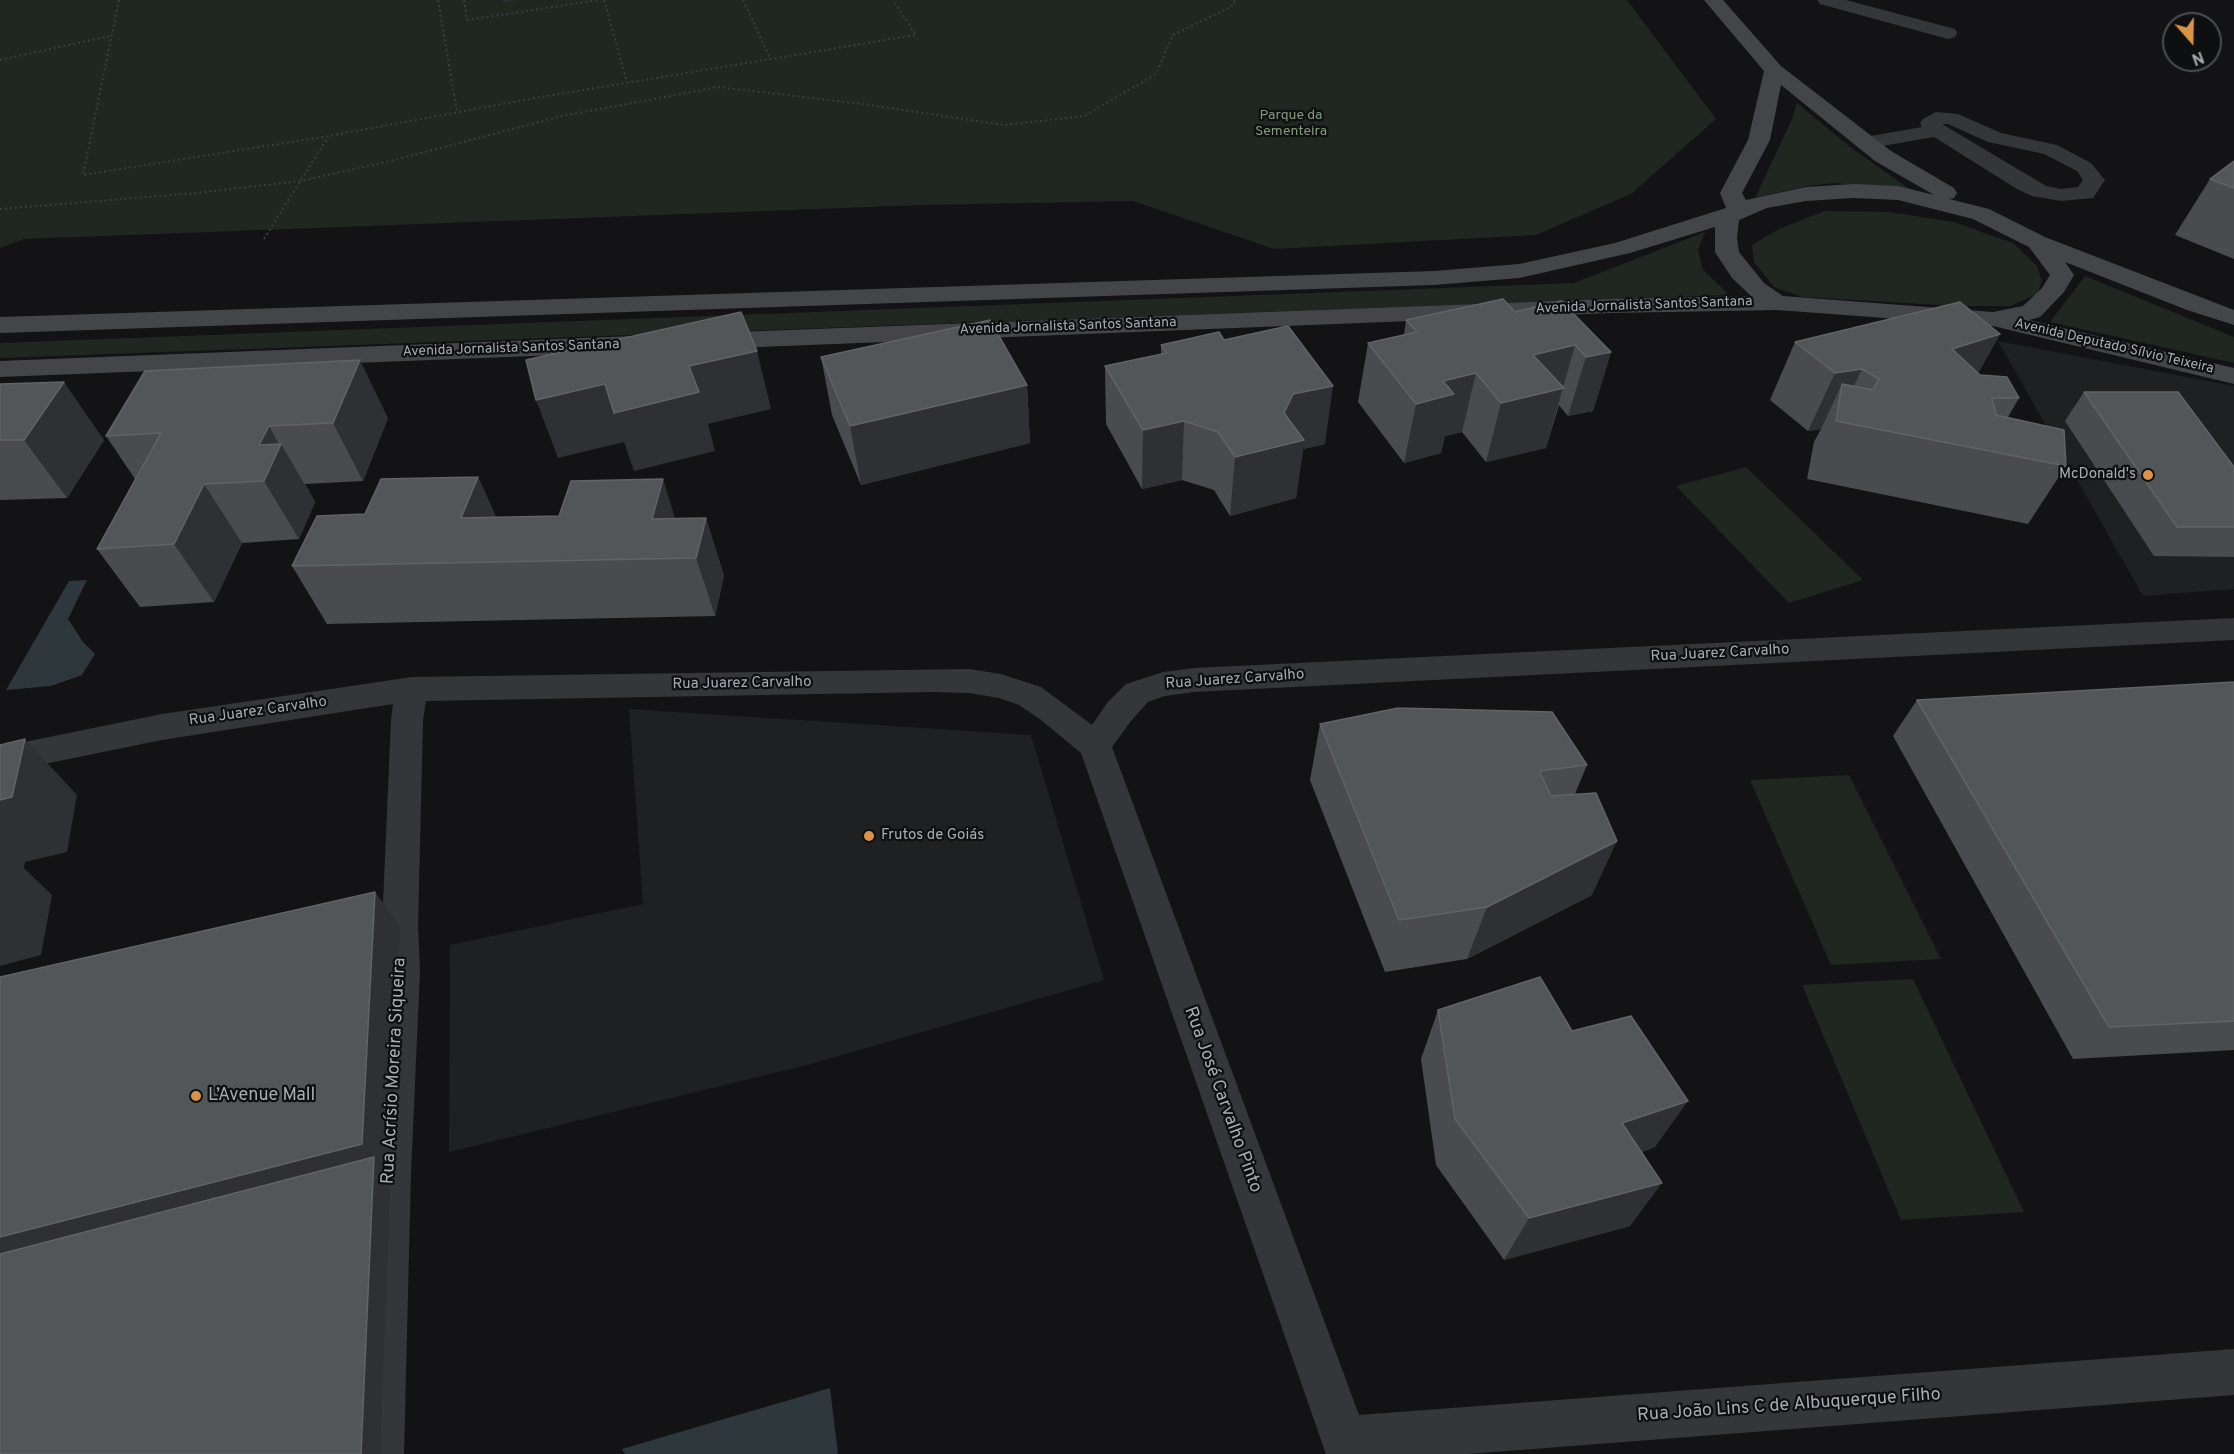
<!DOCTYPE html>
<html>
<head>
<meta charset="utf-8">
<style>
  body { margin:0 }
  #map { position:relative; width:2234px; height:1454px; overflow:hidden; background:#131315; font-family:Overpass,sans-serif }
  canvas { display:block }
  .north { position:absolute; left:2162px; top:12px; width:60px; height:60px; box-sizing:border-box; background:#0e0f10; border:2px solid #4b4e51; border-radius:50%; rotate:160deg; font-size:16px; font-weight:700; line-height:24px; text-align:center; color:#a7acb3 }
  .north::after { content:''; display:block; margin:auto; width:21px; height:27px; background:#db9445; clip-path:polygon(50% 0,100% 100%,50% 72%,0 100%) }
</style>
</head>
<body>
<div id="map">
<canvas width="2234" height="1454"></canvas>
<div class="north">N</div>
</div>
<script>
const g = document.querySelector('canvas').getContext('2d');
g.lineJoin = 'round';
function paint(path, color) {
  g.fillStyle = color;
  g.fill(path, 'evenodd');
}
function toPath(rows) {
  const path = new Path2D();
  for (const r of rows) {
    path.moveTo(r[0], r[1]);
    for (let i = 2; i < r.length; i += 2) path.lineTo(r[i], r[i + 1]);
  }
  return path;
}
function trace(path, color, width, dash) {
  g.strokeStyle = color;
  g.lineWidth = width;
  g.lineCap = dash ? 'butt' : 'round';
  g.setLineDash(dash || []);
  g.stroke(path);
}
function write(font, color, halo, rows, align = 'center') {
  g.font = font + ' Overpass,sans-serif';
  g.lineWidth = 4.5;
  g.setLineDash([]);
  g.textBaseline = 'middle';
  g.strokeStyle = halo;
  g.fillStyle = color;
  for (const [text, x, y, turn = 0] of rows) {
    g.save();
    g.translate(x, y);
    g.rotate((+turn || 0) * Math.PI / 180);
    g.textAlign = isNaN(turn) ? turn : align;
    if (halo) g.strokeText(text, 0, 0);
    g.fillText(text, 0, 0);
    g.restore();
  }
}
const built = toPath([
  [1998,341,2234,386,2234,589,2143,596],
  [629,709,1031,735,1104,980,807,1065,449,1152,450,945,643,904]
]);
const green = toPath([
  [0,0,1627,0,1716,119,1631,194,1536,235,1274,249,1133,201,923,205,24,239,0,248],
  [1797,103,1850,147,1911,190,1834,183,1807,186,1755,198,1792,119],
  [1824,211,1889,212,1954,222,2013,243,2037,266,2042,281,2037,294,2011,306,1957,306,1803,297,1774,287,1754,262,1752,245,1779,229],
  [1705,232,1698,250,1703,270,1730,295,0,358,0,343,1574,283],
  [2085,276,2234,337,2234,363,2050,322],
  [1746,467,1863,580,1789,603,1676,486],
  [1849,775,1941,959,1831,965,1750,780],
  [1913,979,2024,1212,1901,1220,1802,985]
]);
const water = toPath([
  [87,580,68,619,83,642,95,654,82,675,51,686,6,690,69,581],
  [830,1388,838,1454,625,1454,622,1449]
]);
const path = toPath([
  [119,0,83,175,329,136,535,98,916,35,893,0],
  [438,0,457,112],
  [464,0,467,20,598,0],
  [604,0,627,82],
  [743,0,770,58],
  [0,60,110,36],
  [0,209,196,193,301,181,395,160,562,116,718,87,863,104,1005,125,1084,116,1156,74,1173,35,1231,7,1235,0],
  [264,239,328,137]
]);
const lane = toPath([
  [1817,0,1846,0,1955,29,1957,33,1955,37,1948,39,1820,4,1817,0],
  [1936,112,1958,114,2001,133,2057,145,2091,163,2105,180,2093,198,2061,201,2032,196,2017,189,1934,137,1865,149,1858,147,1855,143,1858,139,1865,137,1922,127,1920,123,1923,119,1936,112],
  [1942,124,1948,124,1988,142,2044,154,2077,171,2083,180,2078,187,2061,189,2046,186,1942,124]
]);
const street = toPath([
  [2234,618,2234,640,1194,692,1165,696,1148,702,1131,721,1112,747,1359,1415,2234,1349,2234,1395,1468,1454,1326,1454,1081,753,1041,720,1019,705,999,698,969,693,933,692,426,701,423,720,418,926,420,971,411,1173,404,1454,356,1454,369,1173,382,971,382,926,391,720,393,704,162,740,0,773,0,747,162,714,412,677,969,669,1001,674,1041,687,1092,725,1107,703,1126,684,1163,672,1194,668,2234,618]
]);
const secondary = toPath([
  [1704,0,1723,0,1781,66,1891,151,1954,188,1957,193,1954,198,1949,199,1989,209,2045,237,2234,310,2234,325,2187,310,2065,262,2074,275,2064,292,2040,317,2029,320,2234,368,2234,384,1993,326,1777,310,1611,313,709,349,700,346,696,341,700,336,709,333,1611,299,1751,296,1732,278,1715,252,1715,227,1630,253,1519,278,1434,285,0,333,0,317,1434,271,1519,264,1615,243,1726,208,1720,193,1748,140,1764,71,1704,0],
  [1781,85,1875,161,1934,195,1898,186,1853,184,1806,187,1746,200,1742,193,1770,140,1781,85],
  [1853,198,1898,200,1973,219,2029,247,2050,275,2042,288,2023,306,1993,312,1783,296,1764,283,1739,252,1737,238,1739,220,1767,208,1806,201,1853,198],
  [634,336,643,339,647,344,643,349,634,352,0,377,0,361,634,336]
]);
const wall = toPath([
  [2234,161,2234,259,2175,235,2210,179],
  [1515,312,1611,352,1593,411,1568,416,1559,405,1546,448,1486,462,1462,432,1445,436,1441,453,1404,463,1358,402,1368,343,1404,335,1406,320],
  [2000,334,1978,373,2019,398,2008,417,2066,466,2028,524,1807,479,1814,442,1821,429,1808,431,1770,400,1795,342],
  [1224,340,1325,444,1303,449,1296,498,1230,516,1214,490,1182,480,1142,489,1106,424,1105,366,1161,355,1161,345],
  [821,357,1027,385,1030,443,861,485,832,415],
  [0,384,104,440,67,498,0,500],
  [2084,392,2234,467,2234,557,2154,556,2065,421],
  [388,418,363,481,305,484,315,502,299,539,242,543,214,602,140,607,97,549,135,479,106,436],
  [478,477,496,517,706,518,724,576,715,616,327,624,292,566,365,514],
  [2234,682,2234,1050,2073,1059,1893,736,1917,700],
  [1320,724,1587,765,1575,794,1592,895,1467,959,1385,972,1310,780],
  [1438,1010,1572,1031,1655,1147,1642,1152,1630,1226,1504,1260,1436,1165,1421,1059]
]);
const shadedWall = toPath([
  [503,0,517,0,504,2],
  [2000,334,1968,392,1952,349],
  [1575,345,1546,448,1486,462,1501,403,1533,355],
  [757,351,771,409,708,424,715,451,634,471,624,442,558,458,536,400],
  [1611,352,1593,411,1568,416,1586,357],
  [360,360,388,418,363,481,333,423],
  [1862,369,1837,421,1842,384,1821,429,1808,431,1835,373],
  [1476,373,1462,432,1445,436,1441,453,1404,463,1416,404,1443,381],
  [64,382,104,440,67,498,24,440],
  [1027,385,1030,443,861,485,850,426],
  [1333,386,1325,444,1303,449,1296,498,1230,516,1235,457,1284,413,1293,394],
  [1184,421,1182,480,1142,489,1143,430],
  [269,426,280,446,281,444,315,502,299,539,264,481,259,445],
  [478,477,504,535,461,518],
  [663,479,681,538,652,519],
  [204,484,242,543,214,602,174,544],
  [706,518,724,576,715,616,696,558],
  [25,739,77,795,67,852,25,862,24,868,52,895,41,955,0,966,0,800],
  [1617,841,1592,895,1467,959,1487,907],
  [375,892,400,926,380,1454,361,1454,0,1275,0,1237],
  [1688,1101,1655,1147,1593,1169,1622,1123],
  [1662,1183,1630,1226,1504,1260,1529,1218]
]);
const building = toPath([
  [2234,161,2234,188,2210,179,2234,161],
  [1503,299,1515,312,1561,301,1611,352,1586,357,1575,345,1533,355,1564,388,1501,403,1476,373,1443,381,1454,394,1416,404,1368,343,1417,332,1406,320,1503,299],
  [1960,302,2000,334,1952,349,1980,375,2007,377,2019,398,1992,398,1996,415,2064,430,2066,466,1836,421,1842,384,1873,390,1879,379,1862,369,1835,373,1795,342,1960,302],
  [741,312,757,351,689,366,699,392,614,413,605,384,536,400,526,360,741,312],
  [990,320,1027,385,850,426,821,357,990,320],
  [1288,326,1333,386,1293,394,1284,413,1304,440,1235,457,1218,432,1184,421,1143,430,1105,366,1167,353,1161,345,1219,332,1224,340,1288,326],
  [360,360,333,423,269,426,259,445,281,444,264,481,204,484,174,544,97,549,161,433,106,436,145,371,360,360],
  [64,382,24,440,0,440,0,384,64,382],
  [2084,392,2178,392,2234,467,2234,527,2177,527,2084,392],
  [478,477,461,518,559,516,571,481,663,479,652,519,706,518,696,558,292,566,317,516,365,514,381,479,478,477],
  [2234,682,2234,1021,2109,1027,1917,700,2234,682],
  [1398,708,1552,712,1587,765,1539,771,1551,796,1596,793,1617,841,1487,907,1399,920,1320,724,1398,708],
  [25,739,12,797,0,800,0,745,25,739],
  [375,892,362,1144,0,1237,0,977,375,892],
  [1540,977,1572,1031,1631,1016,1688,1101,1622,1123,1662,1183,1529,1218,1455,1119,1438,1010,1540,977],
  [374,1157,361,1454,0,1454,0,1254,374,1157]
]);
const markers = [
  [2148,475,6,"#db9445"],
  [869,836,6,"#db9445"],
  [196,1096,6,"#db9445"]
];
const farParknames = [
  ["Parque da",1291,116],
  ["Sementeira",1291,132]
];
const farStreetnames = [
  ["Avenida Jornalista Santos Santana",1644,306,-2],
  ["Avenida Jornalista Santos Santana",1068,327,-2],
  ["Avenida Deputado Sílvio Teixeira",2114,347,13],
  ["Avenida Jornalista Santos Santana",511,349,-2]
];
const poiNames = [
  ["McDonald's",2136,475],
  ["Frutos de Goiás",881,836,"left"]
];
const streetNames = [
  ["Rua Juarez Carvalho",1720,654,-3],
  ["Rua Juarez Carvalho",1235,680,-4],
  ["Rua Juarez Carvalho",742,684,-1],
  ["Rua Juarez Carvalho",258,712,-8]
];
const nearStreetnames = [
  ["Rua Acrísio Moreira Siqueira",395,1071,-87],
  ["Rua José Carvalho Pinto",1222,1100,70],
  ["Rua João Lins C de Albuquerque Filho",1789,1406,-4]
];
const nearPoinames = [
  ["L’Avenue Mall",208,1096]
];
paint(built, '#1f2022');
paint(green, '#202620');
paint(water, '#2e373c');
trace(path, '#3b3d40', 2, [2, 3]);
paint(lane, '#353639');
paint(street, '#353639');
paint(secondary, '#434549');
paint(wall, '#494b4f');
paint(shadedWall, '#2f3033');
paint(building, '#535659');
trace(building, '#606367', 1.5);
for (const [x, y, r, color] of markers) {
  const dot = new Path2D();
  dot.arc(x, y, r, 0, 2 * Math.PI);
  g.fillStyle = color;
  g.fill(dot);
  trace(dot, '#0e0f10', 2);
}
write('14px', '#829c80', '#0e0f10', farParknames);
write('14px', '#a7acb3', '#0e0f10', farStreetnames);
write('15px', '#a7acb3', '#0e0f10', poiNames, 'right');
write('15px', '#a7acb3', '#0e0f10', streetNames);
write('18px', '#a7acb3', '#0e0f10', nearStreetnames);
write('18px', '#a7acb3', '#0e0f10', nearPoinames, 'left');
</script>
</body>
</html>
